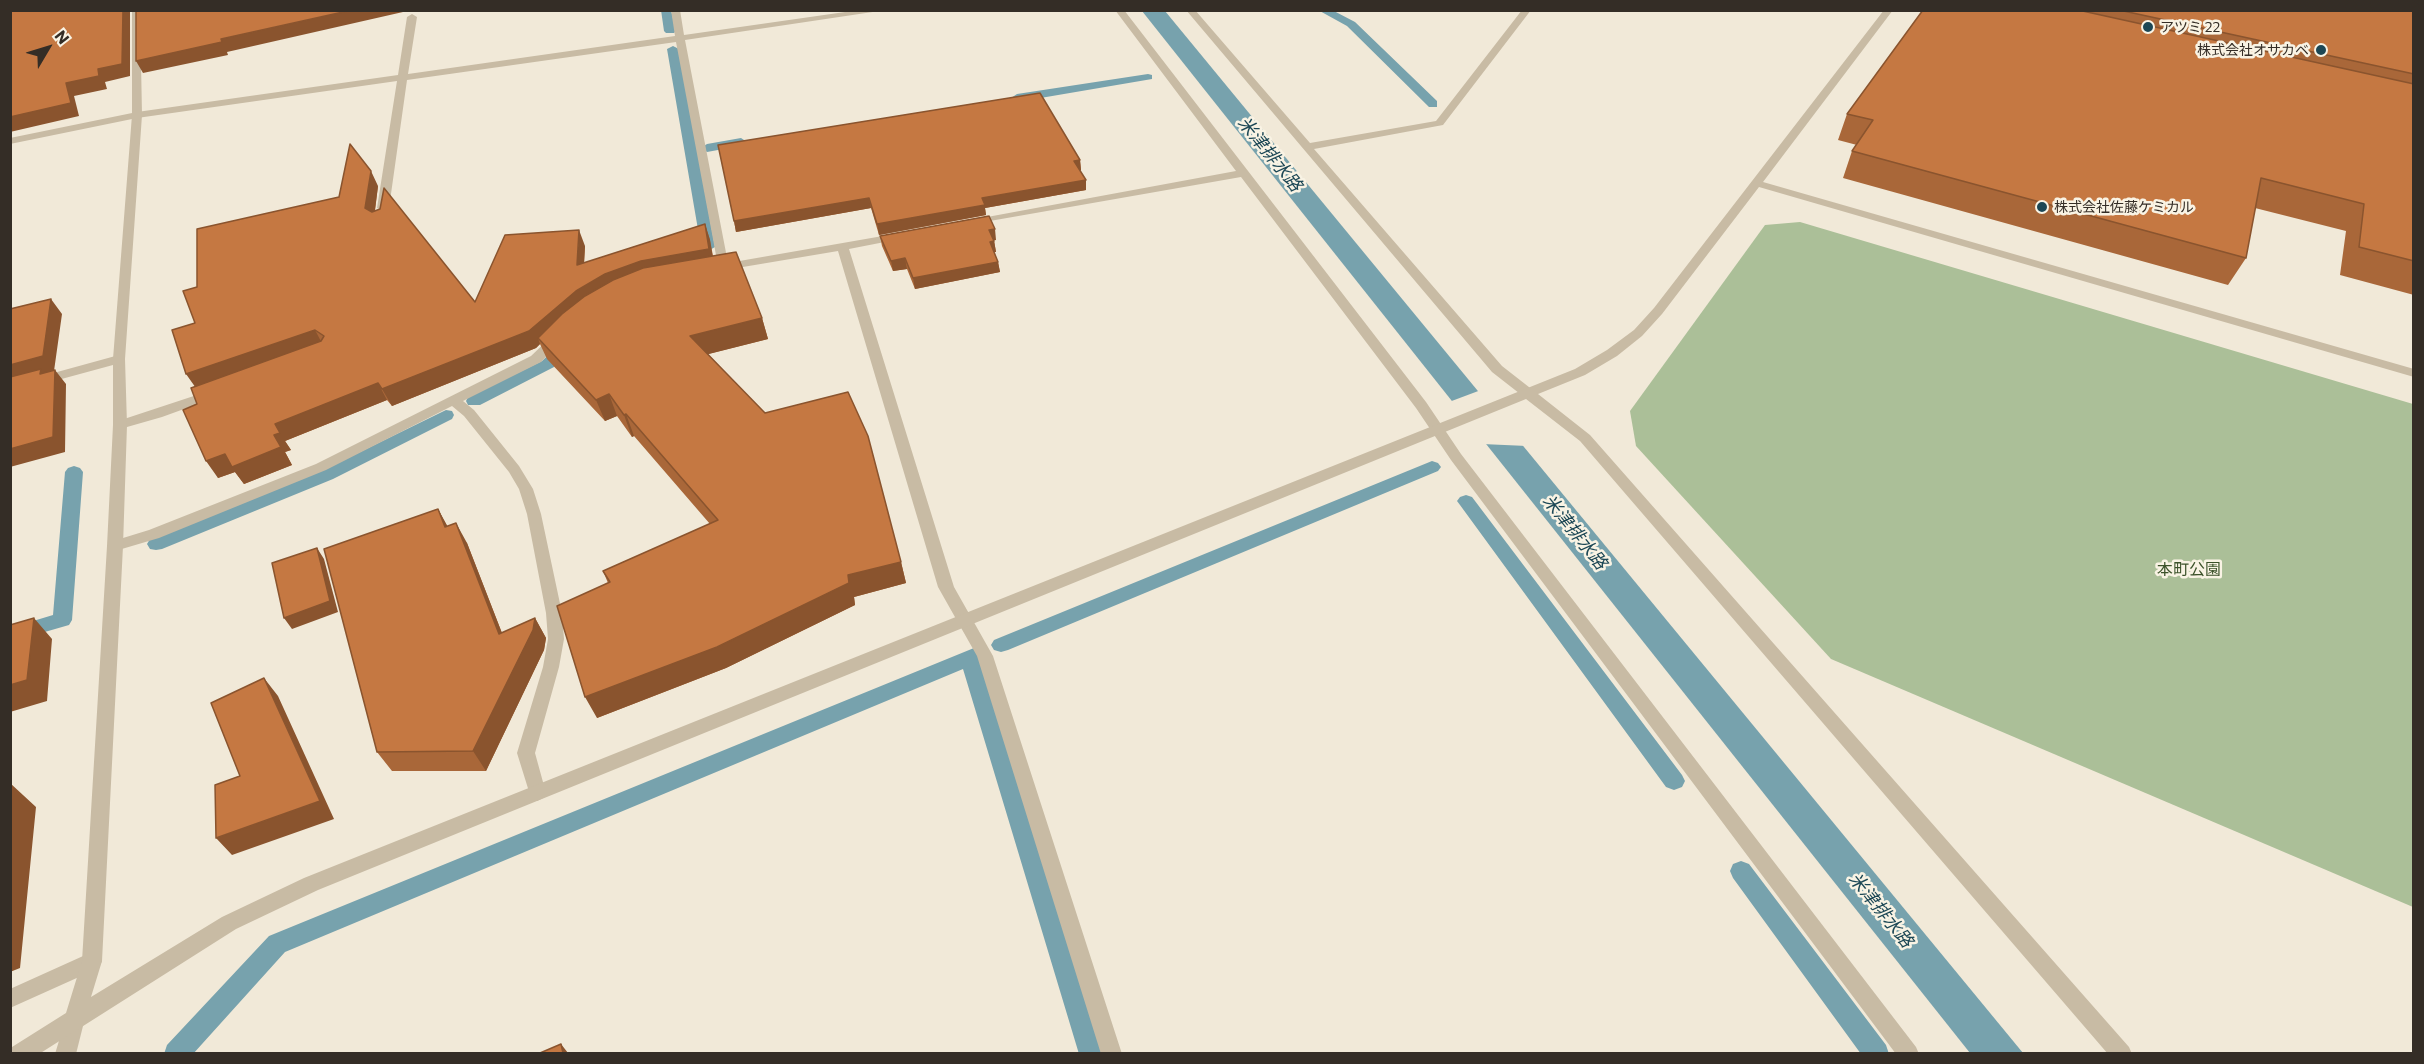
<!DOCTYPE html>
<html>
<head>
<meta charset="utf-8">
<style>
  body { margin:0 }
  #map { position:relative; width:2424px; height:1064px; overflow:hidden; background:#f1e9d8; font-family:Commissioner,sans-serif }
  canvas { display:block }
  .frame { position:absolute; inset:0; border:12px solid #342d26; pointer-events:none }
  .north { position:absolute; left:18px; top:18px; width:60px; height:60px; -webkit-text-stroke:4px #f9f3e4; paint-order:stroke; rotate:52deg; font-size:16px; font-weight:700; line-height:24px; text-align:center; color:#342d26 }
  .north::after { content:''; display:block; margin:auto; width:21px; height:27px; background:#342d26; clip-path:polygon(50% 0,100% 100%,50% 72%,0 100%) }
</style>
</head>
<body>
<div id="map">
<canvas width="2424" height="1064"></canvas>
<div class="frame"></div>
<div class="north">N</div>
</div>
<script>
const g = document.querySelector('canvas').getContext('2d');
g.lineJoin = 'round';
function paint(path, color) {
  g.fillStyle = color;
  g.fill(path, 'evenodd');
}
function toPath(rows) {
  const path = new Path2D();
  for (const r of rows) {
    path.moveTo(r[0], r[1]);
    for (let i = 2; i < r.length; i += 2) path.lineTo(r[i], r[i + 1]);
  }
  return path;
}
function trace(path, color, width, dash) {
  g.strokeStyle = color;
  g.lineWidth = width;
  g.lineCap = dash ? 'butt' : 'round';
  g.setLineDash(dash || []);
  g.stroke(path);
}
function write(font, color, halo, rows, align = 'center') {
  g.font = font + ' Commissioner,"Noto Sans JP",sans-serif';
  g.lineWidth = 5;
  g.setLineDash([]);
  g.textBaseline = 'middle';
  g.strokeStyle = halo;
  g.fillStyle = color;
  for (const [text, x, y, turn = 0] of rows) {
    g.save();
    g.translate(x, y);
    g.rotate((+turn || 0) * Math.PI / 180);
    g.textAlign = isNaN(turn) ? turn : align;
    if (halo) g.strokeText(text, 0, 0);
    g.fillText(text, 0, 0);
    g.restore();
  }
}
const green = toPath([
  [1800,222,2413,404,2413,907,1831,659,1636,446,1630,411,1765,225]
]);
const water = toPath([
  [1142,11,1165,11,2023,1053,1970,1053]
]);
const pier = toPath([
  [1481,390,1527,446,1482,444,1449,402]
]);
const stream = toPath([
  [661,10,671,10,676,31,674,33,666,33,664,31,661,10],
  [1318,10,1332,10,1355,22,1437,101,1437,107,1429,107,1347,26,1318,10],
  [673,46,679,49,715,247,708,251,701,247,667,49,673,46],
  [1148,74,1152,75,1152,79,1017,102,1011,98,1017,94,1148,74],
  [741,138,747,142,745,145,707,152,701,148,707,144,741,138],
  [567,340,575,345,554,367,480,405,468,405,466,401,468,397,542,361,562,342,567,340],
  [446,410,452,411,454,415,452,419,333,479,162,549,156,550,150,549,147,544,150,539,321,471,446,410],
  [1432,461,1438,463,1441,467,1438,471,1008,650,1001,652,994,650,991,645,994,640,1432,461],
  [74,466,80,468,83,472,72,620,69,625,10,642,10,628,53,615,65,472,68,468,74,466],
  [1466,495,1472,497,1682,775,1685,781,1682,787,1674,790,1666,787,1460,505,1457,501,1460,497,1466,495],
  [974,648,981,651,984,656,981,661,1104,1054,1079,1054,963,669,285,952,193,1054,164,1054,167,1045,269,936,974,648],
  [1741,861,1749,864,1886,1045,1889,1054,1861,1054,1733,878,1730,871,1733,864,1741,861]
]);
const minor = toPath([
  [671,10,680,10,684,35,859,10,886,10,685,40,728,263,900,233,906,236,900,239,849,249,954,587,993,656,1122,1054,1101,1054,977,656,938,587,838,251,719,271,676,42,407,80,389,208,383,211,377,208,397,81,137,118,10,144,10,138,137,112,398,75,407,17,412,14,417,17,408,74,675,36,671,10],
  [1115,10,1124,10,1426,402,1461,454,1916,1047,1919,1054,1896,1054,1451,460,1416,408,1241,177,967,225,967,221,971,220,1236,171,1115,10],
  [1186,10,1195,10,1310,143,1436,121,1522,10,1531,10,1443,125,1314,149,1502,366,1534,391,1536,394,1534,397,1524,397,1492,372,1186,10],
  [558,334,564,338,541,362,463,401,474,410,519,466,533,489,541,514,562,613,564,639,559,667,535,753,546,793,543,798,537,801,531,798,517,753,543,667,548,639,546,613,527,514,519,489,509,472,464,416,452,406,326,470,159,538,115,551,110,550,107,546,110,542,149,530,316,464,531,356,553,335,558,334],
  [119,355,125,359,124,362,10,393,10,385,119,355],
  [212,390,219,394,217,397,162,417,120,429,113,425,115,422,212,390],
  [92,952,99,954,102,961,99,968,10,1008,10,989,92,952],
  [75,1008,82,1011,85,1018,76,1054,55,1054,68,1011,75,1008]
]);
const tertiary = toPath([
  [132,10,140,10,142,115,125,359,127,425,123,546,102,961,91,997,222,917,304,878,1575,369,1607,350,1634,330,1654,308,1884,10,1893,10,1763,182,2414,369,2414,377,1759,187,1662,314,1642,336,1617,356,1585,375,1538,394,1590,435,2129,1047,2132,1054,2108,1054,1580,441,1526,399,318,890,236,929,39,1054,10,1054,12,1047,66,1013,82,961,107,546,113,425,113,359,132,115,132,10]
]);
const wall = toPath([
  [1923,10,2414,10,2414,295,2340,275,2346,231,2255,208,2246,258,2228,285,1843,178,1852,151,1857,145,1838,140,1847,114],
  [1080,160,1081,170,1080,171,1086,180,1086,190,985,208,986,215,879,235,871,208,736,232,734,221],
  [378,186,375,211,475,302,585,246,584,263,705,224,710,240,713,256,762,318,768,339,708,354,901,562,906,583,854,597,855,605,726,668,597,718,608,583,603,571,710,524,634,436,632,437,617,416,605,421,547,359,540,344,536,348,392,406,387,400,285,441,291,450,285,452,292,465,244,484,235,472,218,478,197,404,195,386,195,323,197,287],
  [880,236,996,240,994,240,996,252,994,252,998,262,1000,272,915,289,907,269,893,271,882,246],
  [438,509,447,526,467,543,502,633,535,618,546,638,544,650,486,771,392,771,377,752]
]);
const shadedWall = toPath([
  [123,10,130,10,130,76,105,82,107,89,74,96,79,116,10,132,10,117,66,83,98,69],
  [352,10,404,10,403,12,227,52,228,55,143,73,136,61,221,39],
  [1080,160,1081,170,1075,171,1074,161],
  [371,171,378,186,373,224,365,208],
  [1086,180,1086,190,985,208,986,215,879,235,877,224,982,198],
  [869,198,871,208,736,232,734,221],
  [705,224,710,240,714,265,538,338,540,344,536,348,392,406,382,389,576,291,605,274],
  [995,229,996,240,991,241,989,230],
  [579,230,585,246,583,282,577,265],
  [994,241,996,252,992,252,990,242],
  [905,258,907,269,893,271,891,261],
  [998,262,1000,272,915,289,913,278],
  [51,299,62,314,54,371,10,383,10,365],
  [762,318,768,339,697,357,690,336],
  [315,330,324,347,198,391,186,374],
  [55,370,66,384,65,452,10,467,10,449],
  [378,383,387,400,285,441,291,450,285,452,292,465,244,484,235,472,218,478,206,461,274,435,275,424],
  [609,394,617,416,605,421,596,400],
  [626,414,634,436,632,437,624,415],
  [438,509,449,529,445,527],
  [456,523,467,543,510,654,499,634],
  [317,548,324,559,338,612,292,629,284,618],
  [901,562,906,583,854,597,855,605,726,668,597,718,585,697,848,575],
  [34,618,52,639,47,701,10,712,10,685],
  [535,618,546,638,544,650,486,771,473,751],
  [264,678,278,696,334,819,232,855,216,838,320,801],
  [10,783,36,807,20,968,10,972],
  [561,1044,568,1053,563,1053]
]);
const building = toPath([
  [10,10,123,10,122,64,98,69,99,76,66,83,71,103,10,117,10,10],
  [136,10,352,10,221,39,222,42,136,61,136,10],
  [1923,10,2078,10,2414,84,2414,261,2359,247,2364,204,2261,178,2246,258,1852,151,1873,120,1847,114,1923,10],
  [2119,10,2414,10,2414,74,2119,10],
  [1040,93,1080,160,1074,161,1086,180,982,198,985,205,877,224,869,198,734,221,718,145,1040,93],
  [350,144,371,171,365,208,372,212,380,209,384,188,475,302,505,235,579,230,577,265,705,224,709,249,641,261,605,274,576,291,529,331,382,389,378,383,275,424,280,433,274,435,281,447,232,467,225,454,206,461,183,410,197,404,191,388,321,341,324,336,315,330,186,374,172,330,195,323,183,291,197,287,197,229,339,197,350,144],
  [989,216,995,229,989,230,994,241,990,242,998,262,913,278,905,258,891,261,880,236,989,216],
  [736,252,762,318,690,336,765,413,848,392,868,436,901,562,848,575,849,583,717,647,585,697,557,606,610,582,603,571,718,520,626,414,624,415,609,394,596,400,538,338,562,314,585,296,613,280,643,268,736,252],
  [51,299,43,356,10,365,10,309,51,299],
  [41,369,40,374,55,370,53,437,10,449,10,377,41,369],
  [438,509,445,527,456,523,499,634,535,618,533,630,473,751,377,752,324,549,438,509],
  [317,548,330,601,284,618,272,563,317,548],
  [34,618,27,680,10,685,10,625,34,618],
  [264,678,320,801,216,838,215,785,240,776,211,703,264,678],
  [561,1044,563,1053,540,1053,561,1044]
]);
const markers = [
  [2148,27,6,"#1c4755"],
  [2321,50,6,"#1c4755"],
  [2042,207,6,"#1c4755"]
];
const farPoinames = [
  ["アツミ 22",2160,27],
  ["株式会社オサカベ",2309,50,"right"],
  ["株式会社佐藤ケミカル",2054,207]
];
const parkNames = [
  ["本町公園",2189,570]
];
const waterNames = [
  ["米津排水路",1270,154,51],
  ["米津排水路",1575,532,51],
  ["米津排水路",1881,910,51]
];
paint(green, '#abbf98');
paint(water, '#77a2ad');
paint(pier, '#f1e9d8');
paint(stream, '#77a2ad');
paint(minor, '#c8bba4');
paint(tertiary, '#c8bba4');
paint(wall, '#a96739');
paint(shadedWall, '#8a542e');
paint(building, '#c57842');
trace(building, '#8a542e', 1.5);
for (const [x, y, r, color] of markers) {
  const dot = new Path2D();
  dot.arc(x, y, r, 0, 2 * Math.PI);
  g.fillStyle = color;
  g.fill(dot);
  trace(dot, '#f9f3e4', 2);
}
write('14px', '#342d26', '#f9f3e4', farPoinames, 'left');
write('16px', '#3c522a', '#f9f3e4', parkNames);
write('italic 18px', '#1c4755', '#f9f3e4', waterNames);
</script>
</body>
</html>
